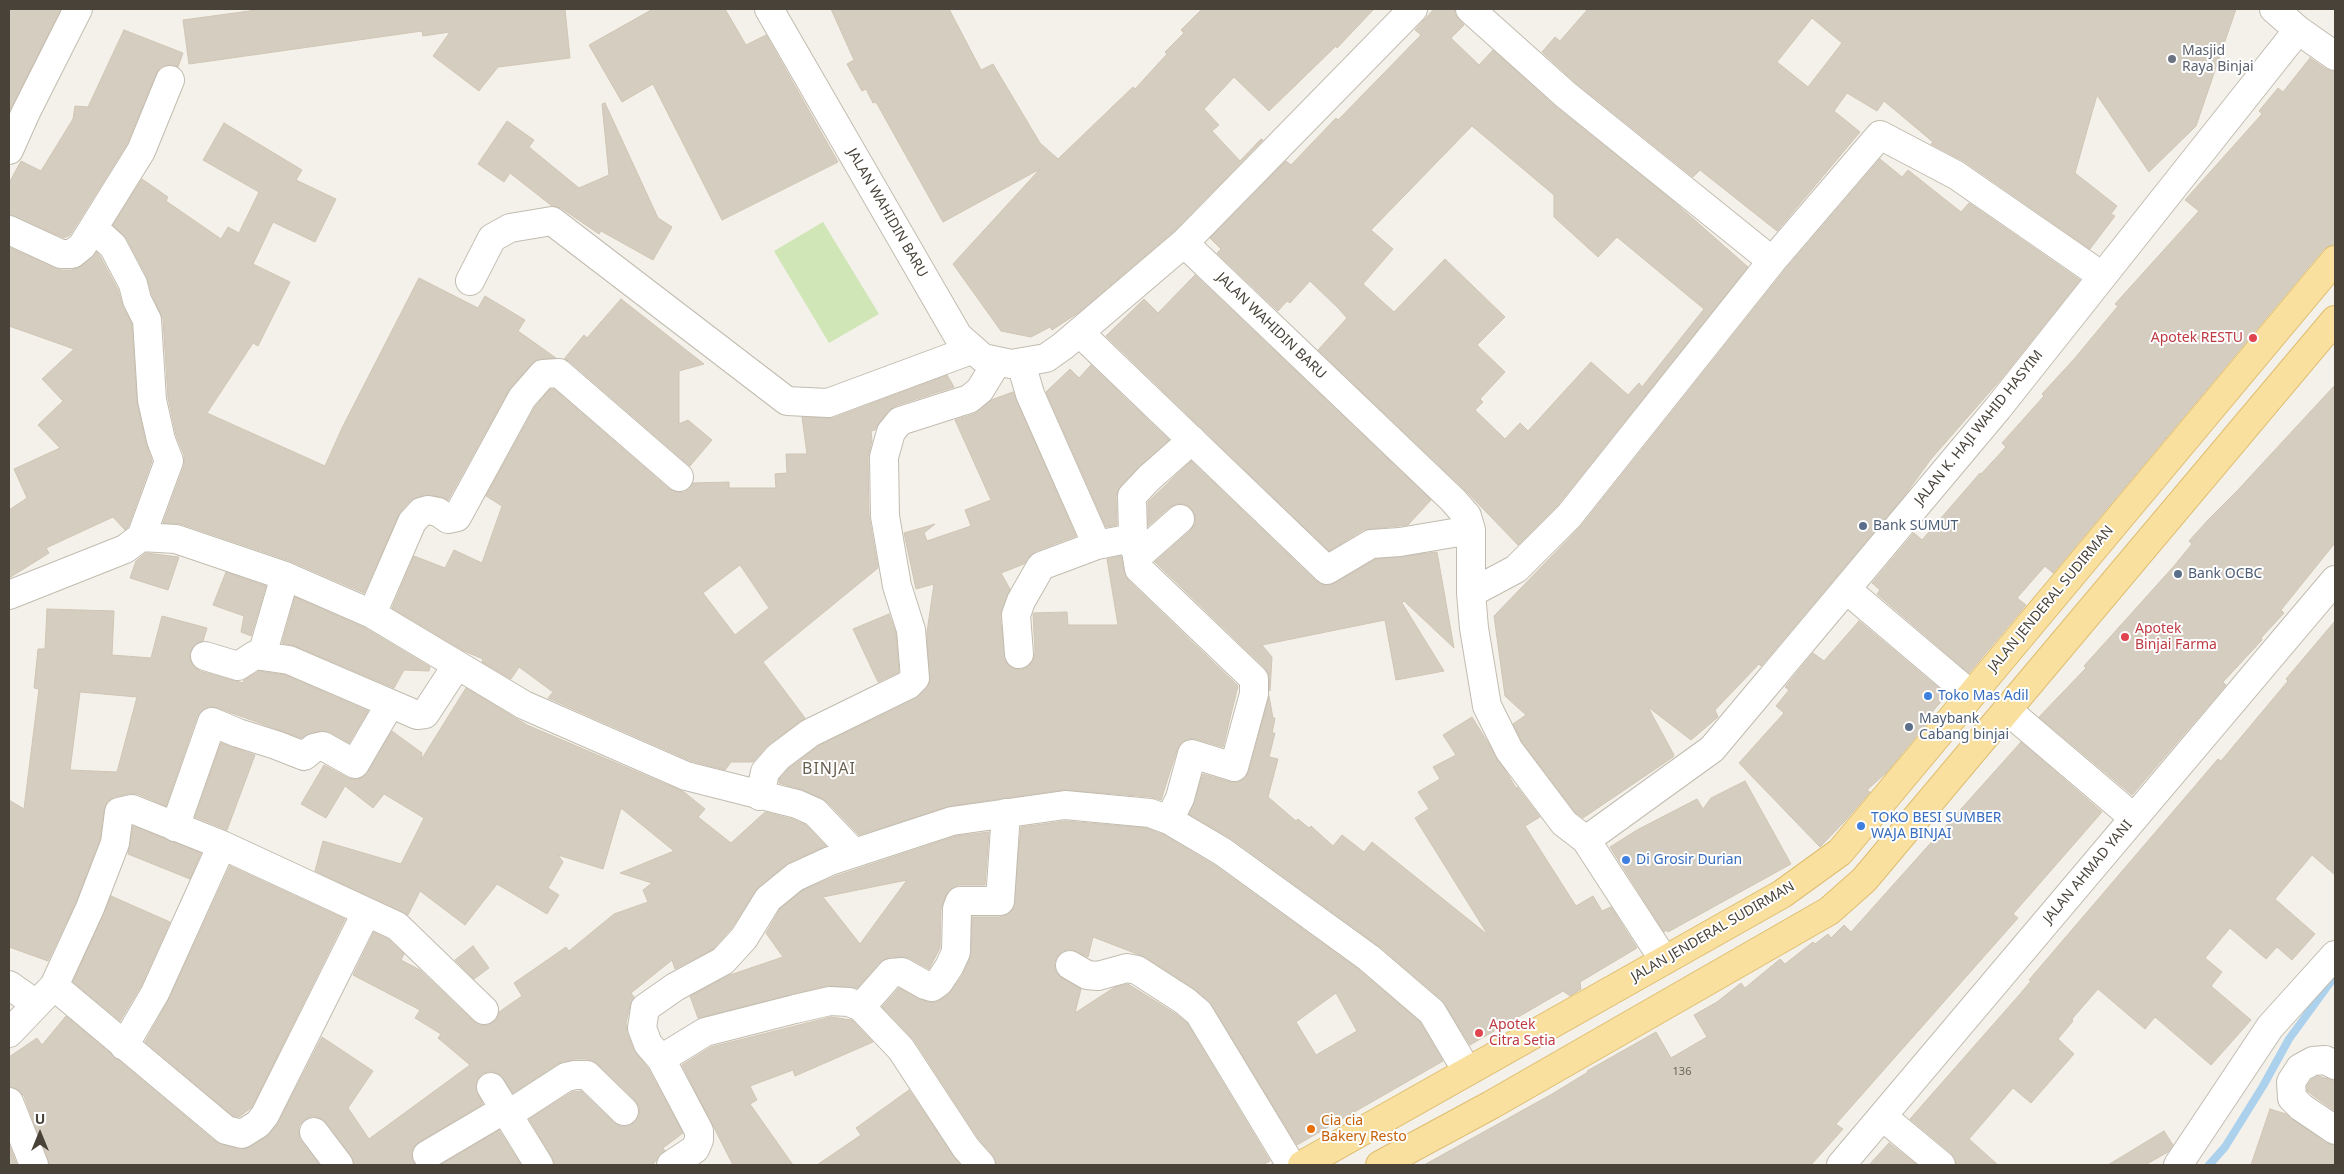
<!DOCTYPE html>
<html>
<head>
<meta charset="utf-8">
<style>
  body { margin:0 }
  #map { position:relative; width:2344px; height:1174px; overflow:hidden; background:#f4f1ea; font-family:"Noto Sans",sans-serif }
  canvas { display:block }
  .frame { position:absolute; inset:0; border:10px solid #484239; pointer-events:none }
  .north { position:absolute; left:15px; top:1109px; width:50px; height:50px; -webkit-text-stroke:4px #fff; paint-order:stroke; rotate:0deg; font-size:14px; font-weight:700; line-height:20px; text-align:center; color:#484239 }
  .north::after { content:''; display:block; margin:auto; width:18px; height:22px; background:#484239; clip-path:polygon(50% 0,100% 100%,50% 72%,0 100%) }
</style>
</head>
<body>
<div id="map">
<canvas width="2344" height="1174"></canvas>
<div class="frame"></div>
<div class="north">U</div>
</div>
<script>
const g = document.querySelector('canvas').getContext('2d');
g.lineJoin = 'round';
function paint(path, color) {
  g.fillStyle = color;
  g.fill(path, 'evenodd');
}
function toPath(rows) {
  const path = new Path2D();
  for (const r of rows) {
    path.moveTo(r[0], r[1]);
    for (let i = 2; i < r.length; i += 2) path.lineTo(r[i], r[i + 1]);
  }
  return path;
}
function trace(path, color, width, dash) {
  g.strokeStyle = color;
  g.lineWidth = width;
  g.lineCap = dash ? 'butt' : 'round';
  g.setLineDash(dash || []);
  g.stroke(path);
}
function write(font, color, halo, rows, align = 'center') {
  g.font = font + ' "Noto Sans",sans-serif';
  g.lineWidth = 4;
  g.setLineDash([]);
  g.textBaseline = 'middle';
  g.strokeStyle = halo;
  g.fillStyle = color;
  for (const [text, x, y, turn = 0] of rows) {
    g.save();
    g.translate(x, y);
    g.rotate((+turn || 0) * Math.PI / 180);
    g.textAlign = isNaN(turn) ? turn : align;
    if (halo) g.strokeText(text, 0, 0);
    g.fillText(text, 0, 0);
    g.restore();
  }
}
const green = toPath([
  [823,222,879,314,829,343,774,251]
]);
const stream = toPath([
  [2209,1165,2225,1147,2263,1086,2289,1039,2335,976]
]);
const building = toPath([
  [9,9,61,9,9,112,9,9],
  [264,9,565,9,570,58,498,67,479,91,433,56,450,32,423,36,422,31,189,64,183,20,264,9],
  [653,9,725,9,746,45,766,35,838,162,722,220,653,84,622,102,589,45,653,9],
  [831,9,949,9,981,70,993,64,1040,143,1058,159,1133,87,1135,89,1167,54,1165,52,1184,33,1181,30,1202,9,1374,9,1337,48,1336,46,1269,111,1234,77,1204,109,1219,125,1212,131,1240,161,1261,139,1263,140,1173,232,1078,313,1052,330,1050,327,1031,337,1001,331,953,264,1040,169,943,222,876,102,873,103,866,89,862,91,847,64,854,60,831,9],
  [1434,9,1455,9,1455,14,1464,25,1451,38,1479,65,1493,50,1556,107,1673,201,1748,267,1557,506,1518,545,1464,489,1318,350,1347,318,1338,308,1310,281,1290,303,1287,301,1278,311,1217,253,1221,249,1210,238,1286,161,1291,165,1336,118,1338,120,1421,35,1415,30,1434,9],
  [1472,126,1554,195,1554,217,1598,257,1617,237,1704,309,1642,387,1639,383,1628,395,1591,362,1528,431,1520,423,1505,439,1475,410,1483,402,1480,399,1505,372,1477,345,1505,317,1445,259,1394,312,1363,284,1393,249,1371,230,1472,126],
  [1588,9,2236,9,2196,126,2149,172,2097,95,2075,173,2117,206,2111,214,2115,216,2090,249,1965,162,1931,144,1933,142,1884,101,1877,111,1847,93,1834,111,1860,132,1777,231,1700,170,1693,177,1576,83,1542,52,1555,37,1560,41,1588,9],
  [1812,18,1842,43,1808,87,1777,62,1812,18],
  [124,30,183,53,178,67,167,65,161,67,156,74,127,144,70,235,64,238,9,215,9,183,21,161,41,171,73,119,75,106,88,107,124,30],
  [2310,58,2326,69,2335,71,2335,245,2329,246,2323,250,2053,573,2045,566,2017,598,2026,605,1969,673,1877,594,1880,590,1872,583,1914,533,1922,540,1980,473,1981,474,2006,447,2002,443,2044,396,2042,394,2075,358,2118,306,2115,304,2199,211,2185,200,2262,114,2259,111,2278,88,2283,92,2310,58],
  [605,103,658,218,672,227,653,260,601,231,599,234,561,208,552,206,510,173,504,182,478,164,507,121,534,140,529,147,579,188,609,175,602,104,605,103],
  [224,123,302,170,296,180,336,199,315,242,273,222,253,264,290,282,258,346,253,343,207,413,325,466,342,428,419,278,478,308,485,296,525,320,518,331,556,358,536,360,510,388,448,500,441,497,424,495,410,501,400,512,364,593,290,561,181,524,163,523,184,466,184,455,176,435,168,398,163,319,152,295,147,277,127,239,113,225,142,179,168,197,166,201,221,239,228,227,239,233,259,192,203,160,224,123],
  [1880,159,1902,177,1908,170,1961,212,1969,203,2080,280,2001,379,1931,459,1905,495,1761,666,1759,664,1715,710,1718,717,1691,740,1648,707,1674,755,1673,757,1583,818,1575,812,1522,742,1513,724,1526,715,1505,696,1494,616,1581,526,1784,271,1880,159],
  [9,247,61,270,72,270,81,266,97,252,100,256,118,290,123,307,132,324,137,403,146,443,152,461,128,527,125,530,113,517,46,548,49,553,9,578,9,510,27,498,14,469,60,448,38,425,63,401,42,379,74,349,9,326,9,247],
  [1195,275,1431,500,1408,525,1363,530,1329,551,1106,336,1144,299,1158,313,1195,275],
  [621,299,704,364,679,371,679,424,688,420,712,440,690,466,569,361,564,359,584,335,587,338,621,299],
  [1091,365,1169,440,1121,485,1116,496,1117,525,1106,527,1046,392,1070,369,1079,378,1091,365],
  [947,375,954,387,895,406,888,411,875,430,871,431,872,441,868,457,869,516,878,568,763,662,805,718,768,745,753,762,731,762,725,770,691,761,548,698,553,692,519,667,511,679,482,662,483,659,464,651,392,608,414,556,445,568,454,550,482,563,502,506,486,496,535,407,550,389,554,389,669,489,677,492,685,492,693,483,729,482,729,488,776,488,775,474,787,473,786,454,807,454,802,417,833,418,947,375],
  [740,565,769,608,735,635,703,593,740,565],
  [2335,385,2335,543,2281,610,2284,613,2261,638,2262,640,2223,682,2226,685,2132,795,2039,717,2086,668,2084,666,2174,566,2192,544,2189,541,2208,520,2236,492,2335,385],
  [1013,392,1076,536,1036,551,1024,564,1001,573,1010,589,1000,616,1006,662,1012,668,1020,670,1027,667,1033,661,1035,653,1033,613,1067,612,1068,625,1118,625,1107,559,1121,556,1124,571,1128,580,1238,686,1223,747,1196,739,1189,739,1182,742,1177,750,1161,800,1151,797,1063,790,950,806,859,835,826,801,803,790,779,783,779,779,789,768,818,746,915,699,929,684,927,632,934,584,916,589,904,533,935,524,924,533,927,541,971,526,965,510,991,500,955,420,974,414,991,400,1013,392],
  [1191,461,1316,581,1325,585,1335,583,1376,559,1437,552,1454,648,1404,601,1402,603,1444,671,1396,680,1385,620,1262,645,1272,657,1270,691,1268,673,1265,668,1155,562,1190,531,1195,524,1195,516,1191,508,1184,504,1177,504,1170,507,1148,526,1148,502,1191,461],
  [146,553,179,557,168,590,130,578,136,561,146,553],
  [226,572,266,586,251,636,241,632,244,616,213,605,226,572],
  [295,597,365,628,430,667,429,671,404,670,394,688,295,646,282,643,295,597],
  [47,609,114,611,112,655,151,658,162,616,207,628,203,641,195,644,190,652,190,659,193,666,200,671,243,683,244,680,259,671,285,675,368,711,349,743,330,732,320,731,301,738,218,708,210,707,203,710,197,717,166,806,138,794,129,794,115,797,107,802,104,810,100,839,76,902,48,961,9,947,9,800,24,809,39,689,34,688,38,649,45,649,47,609],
  [80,692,137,697,117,772,70,770,80,692],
  [889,614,896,633,899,672,878,682,853,629,889,614],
  [1859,621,1947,695,1926,719,1928,722,1886,773,1867,790,1870,792,1846,820,1820,847,1739,763,1784,713,1776,706,1789,690,1785,687,1813,653,1824,661,1859,621],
  [2335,621,2335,875,2312,855,2275,899,2315,934,2292,960,2277,947,2266,959,2230,928,2205,958,2222,972,2211,986,2251,1020,2211,1065,2155,1017,2145,1029,2098,989,2072,1019,2073,1021,2058,1039,2074,1054,2031,1103,2013,1088,1969,1139,1998,1165,1956,1165,1955,1159,1951,1153,1910,1119,2020,994,2031,981,2029,980,2218,759,2221,761,2288,681,2286,679,2335,621],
  [466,688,527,725,684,792,705,809,698,817,731,843,765,812,792,819,806,825,826,846,788,863,758,887,731,929,713,949,675,969,672,960,631,993,634,997,630,1006,626,1023,627,1033,634,1050,648,1068,683,1133,663,1148,665,1151,652,1165,555,1165,552,1157,529,1119,572,1092,581,1091,613,1122,620,1126,628,1126,635,1122,639,1114,639,1106,635,1100,598,1064,587,1059,575,1059,558,1064,513,1093,499,1074,490,1071,482,1074,477,1080,475,1087,483,1104,419,1142,413,1148,411,1155,416,1165,354,1165,351,1156,326,1123,320,1118,313,1116,304,1120,299,1126,299,1134,320,1165,49,1165,24,1096,18,1090,9,1087,9,1057,37,1038,42,1045,66,1016,216,1142,239,1149,250,1147,266,1137,277,1125,322,1037,373,1071,348,1108,369,1139,470,1065,438,1038,441,1034,415,1018,420,1010,353,975,374,932,388,939,404,954,401,960,420,970,473,1021,480,1025,488,1025,496,1020,499,1012,522,996,514,983,566,947,569,951,614,914,648,902,643,890,652,883,620,873,674,851,621,808,603,869,558,855,563,862,548,888,559,895,547,914,497,884,465,925,420,891,408,915,315,871,323,841,401,864,424,818,384,794,373,808,345,786,326,818,301,804,324,765,348,778,356,780,363,777,392,731,422,753,421,760,466,688],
  [1269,696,1273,718,1275,718,1272,733,1275,733,1269,757,1278,759,1268,797,1296,821,1298,819,1309,828,1311,826,1333,846,1342,835,1364,852,1372,842,1488,935,1415,818,1429,809,1418,792,1440,779,1433,767,1456,755,1443,735,1472,717,1518,791,1517,787,1540,817,1525,826,1576,906,1593,896,1602,911,1611,907,1637,948,1580,982,1581,989,1570,996,1563,991,1470,1045,1442,1000,1379,946,1232,839,1189,814,1203,774,1230,782,1238,782,1245,778,1249,771,1269,696],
  [2021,742,2102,812,2013,914,2018,918,1836,1124,1843,1129,1811,1165,1424,1165,1552,1094,1588,1072,1587,1071,1656,1032,1671,1058,1707,1037,1694,1015,1717,1002,1741,983,1745,988,1780,959,1785,964,1813,942,1815,944,1828,934,1831,938,1844,925,1851,932,2021,742],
  [221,743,255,755,227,830,195,817,221,743],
  [1745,781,1791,864,1668,932,1667,930,1664,932,1610,847,1637,830,1697,799,1703,809,1711,798,1745,781],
  [1065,821,1147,828,1162,834,1214,865,1359,970,1420,1022,1443,1061,1297,1145,1209,1001,1193,988,1145,957,1093,937,1088,957,1070,949,1063,951,1057,957,1054,964,1056,972,1062,978,1081,989,1075,1013,1115,987,1128,984,1176,1014,1187,1023,1270,1161,1262,1165,996,1165,993,1155,978,1138,914,1040,882,1007,899,988,928,1002,935,1002,948,994,962,976,970,958,972,917,1000,917,1008,914,1013,909,1021,827,1065,821],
  [1336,993,1357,1031,1316,1055,1296,1022,1336,993],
  [133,826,201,853,190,879,128,854,133,826],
  [989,832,985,885,959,885,951,889,946,895,941,909,940,948,929,969,909,958,890,957,879,963,857,988,827,986,698,1018,690,996,730,975,783,957,766,933,780,909,803,890,836,876,956,836,989,832],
  [907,880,860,944,823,897,907,880],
  [230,866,345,919,252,1107,239,1117,233,1116,145,1042,169,999,230,866],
  [111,896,170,922,141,986,120,1021,73,982,111,896],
  [473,946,489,968,474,979,455,960,473,946],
  [831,1017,852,1020,873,1042,795,1076,793,1070,750,1086,757,1100,750,1104,793,1165,733,1165,682,1065,711,1047,831,1017],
  [2318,1076,2335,1081,2335,1111,2307,1091,2307,1086,2311,1080,2318,1076],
  [909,1090,960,1165,817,1165,861,1135,856,1128,909,1090],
  [2270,1109,2286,1114,2326,1143,2335,1145,2335,1165,2251,1165,2270,1109],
  [499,1130,521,1165,440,1165,499,1130],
  [2164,1131,2173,1145,2168,1152,2145,1165,2108,1165,2164,1131],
  [1889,1143,1917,1165,1869,1165,1889,1143],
  [9,1144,17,1165,9,1165,9,1144]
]);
const minor = toPath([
  [769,9,958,336,983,358,1011,364,1046,358,1063,346,1184,243,1413,9],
  [1470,9,1566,95,1772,261],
  [2298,30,2335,56],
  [9,150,26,112,78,9],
  [93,228,113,246,133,284,137,300,147,320,152,400,161,440,169,461,141,537],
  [9,230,61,254,72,254,82,246,141,151,170,80],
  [1184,243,1453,500,1467,516,1471,530,1471,593,1474,628,1487,706,1509,750,1564,823,1586,840,1664,960],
  [470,281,492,238,510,228,552,221,787,401,828,403,971,350],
  [1080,333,1327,570,1371,544,1400,542,1471,530],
  [1127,539,1133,536,1132,496,1149,478,1192,440],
  [1097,545,1127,539,1136,550,1139,569,1254,679,1254,694,1234,767,1192,754,1180,798,1169,820],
  [1137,557,1180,519],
  [1846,589,1970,694],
  [1471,593,1516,569,1569,516,1772,261,1880,135,1956,175,2102,276],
  [9,595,125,549,141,537,176,539,285,576,372,614,524,705,686,776,797,804,815,812,854,853],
  [372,614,412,522,421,512,428,510,438,512,448,519,457,517,522,398,543,374,559,373,679,477],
  [1019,654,1016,615,1021,601,1041,566,1097,545,1030,394,1021,363],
  [262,655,285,576],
  [205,656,238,666,255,655,289,660,417,715,425,714,457,665],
  [2007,710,2134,818],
  [760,796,765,772,778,757,810,733,908,685,915,678,911,630,897,586,885,516,884,457,891,432,900,421,969,399,980,390,997,362],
  [175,827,212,722,238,733,276,745,304,756,314,748,323,746,355,764,390,704],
  [1586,840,1712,749,1998,408,2298,30,2274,9],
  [1070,965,1087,975,1098,976,1127,968,1137,970,1185,1001,1199,1013,1291,1165],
  [9,985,36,1004],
  [54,986,90,908,115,843,119,812,132,809,222,845,397,926,484,1010],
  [861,1007,891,973,902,972,925,985,932,987,939,982,949,967,956,952,957,909,960,901,1000,901,1006,813],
  [9,1033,54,986,226,1130,242,1134,258,1124,265,1115,366,913],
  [124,1046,155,993,222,845],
  [661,1059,699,1131,699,1140,695,1149,671,1165],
  [2335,1065,2325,1060,2313,1061,2300,1068,2291,1082,2292,1098,2301,1107,2335,1130],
  [491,1087,539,1165],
  [9,1102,34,1165],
  [509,1114,566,1077,575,1075,587,1075,624,1111],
  [1883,1117,1941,1165],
  [314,1132,339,1165],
  [427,1155,505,1109],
  [981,1165,966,1148,901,1049,861,1007,849,1002,830,1001,795,1009,705,1032,661,1059,648,1044,642,1028,645,1008,675,987,723,961,744,938,768,899,795,877,830,861,952,821,1065,805,1150,813,1169,820,1223,852,1369,958,1432,1012,1467,1071],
  [1841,1165,2335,580],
  [2178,1165,2270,1027,2335,955]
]);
const major = toPath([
  [1302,1165,1782,894,1840,852,2335,260],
  [1380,1165,1491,1105,1829,911,1864,880,2335,320]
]);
const markers = [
  [2172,59,5,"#6b7280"],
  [2253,338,5,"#e0444e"],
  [1863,526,5,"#5c6f8a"],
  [2178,574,5,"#5c6f8a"],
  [2125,637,5,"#e0444e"],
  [1928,696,5,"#3f7fe0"],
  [1909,727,5,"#5c6f8a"],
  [1861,826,5,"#3f7fe0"],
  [1626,860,5,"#3f7fe0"],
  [1479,1033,5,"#e0444e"],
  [1311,1129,5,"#e8710a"]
];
const numberNames = [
  ["136",1682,1072]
];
const worshipNames = [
  ["Masjid",2182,51],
  ["Raya Binjai",2182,67]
];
const streetNames = [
  ["JALAN WAHIDIN BARU",887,213,60],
  ["JALAN WAHIDIN BARU",1271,326,44],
  ["JALAN K. HAJI WAHID HASYIM",1979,428,-51],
  ["JALAN JENDERAL SUDIRMAN",2051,599,-50],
  ["JALAN AHMAD YANI",2088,872,-50],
  ["JALAN JENDERAL SUDIRMAN",1713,932,-30]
];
const healthNames = [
  ["Apotek RESTU",2243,338,"right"],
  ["Apotek",2135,629],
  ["Binjai Farma",2135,645],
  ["Apotek",1489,1025],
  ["Citra Setia",1489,1041]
];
const serviceNames = [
  ["Bank SUMUT",1873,526],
  ["Bank OCBC",2188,574],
  ["Maybank",1919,719],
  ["Cabang binjai",1919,735]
];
const shopNames = [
  ["Toko Mas Adil",1938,696],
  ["TOKO BESI SUMBER",1871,818],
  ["WAJA BINJAI",1871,834],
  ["Di Grosir Durian",1636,860]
];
const foodNames = [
  ["Cia cia",1321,1121],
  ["Bakery Resto",1321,1137]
];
const quarterNames = [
  ["BINJAI",829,769]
];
paint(green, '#d0e6b6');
trace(stream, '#abd1ed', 8);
paint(building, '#d5cdc0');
trace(building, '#d0c5b4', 1);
trace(minor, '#c2bcb0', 30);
trace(major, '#debd6f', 30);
trace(minor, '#fff', 28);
trace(major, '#f9e09f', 28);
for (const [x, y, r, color] of markers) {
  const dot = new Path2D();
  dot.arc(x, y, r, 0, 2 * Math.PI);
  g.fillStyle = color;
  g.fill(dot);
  trace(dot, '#fff', 2);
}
write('11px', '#6b655b', null, numberNames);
write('14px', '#5b616d', '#fff', worshipNames, 'left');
write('14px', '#484239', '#fff', streetNames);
write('14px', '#be3a42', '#fff', healthNames, 'left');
write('14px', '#4e5e75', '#fff', serviceNames, 'left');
write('14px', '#366cbe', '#fff', shopNames, 'left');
write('14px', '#c56008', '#fff', foodNames, 'left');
g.letterSpacing = '1px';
write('16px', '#6a6050', '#fff', quarterNames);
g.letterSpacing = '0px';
</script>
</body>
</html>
